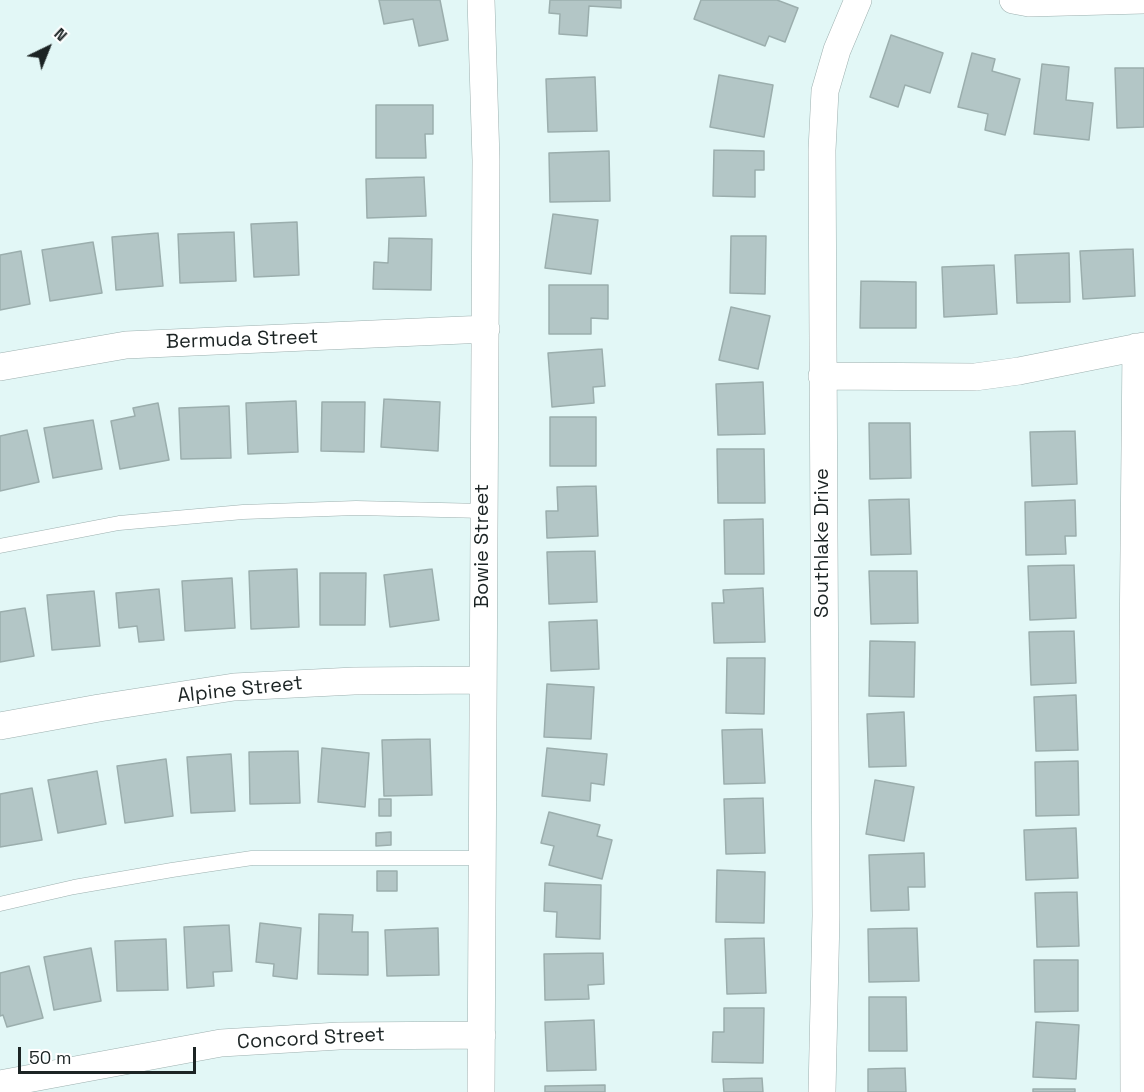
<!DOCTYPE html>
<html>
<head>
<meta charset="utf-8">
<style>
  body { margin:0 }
  #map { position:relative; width:1144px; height:1092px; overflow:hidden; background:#e2f7f6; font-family:"Space Grotesk",sans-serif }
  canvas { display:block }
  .north { position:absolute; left:18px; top:18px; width:60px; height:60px; -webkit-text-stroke:4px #fff; paint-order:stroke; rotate:43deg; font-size:16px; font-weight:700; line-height:24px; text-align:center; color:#1c2424 }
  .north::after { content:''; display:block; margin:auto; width:21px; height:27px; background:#1c2424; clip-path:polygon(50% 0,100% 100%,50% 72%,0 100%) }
  .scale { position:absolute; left:18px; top:1047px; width:178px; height:27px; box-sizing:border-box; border:3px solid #1c2424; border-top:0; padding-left:8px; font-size:18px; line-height:21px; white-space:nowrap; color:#1c2424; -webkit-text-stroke:4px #fff; paint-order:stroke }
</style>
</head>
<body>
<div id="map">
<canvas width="1144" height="1092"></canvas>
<div class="north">N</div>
<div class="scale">50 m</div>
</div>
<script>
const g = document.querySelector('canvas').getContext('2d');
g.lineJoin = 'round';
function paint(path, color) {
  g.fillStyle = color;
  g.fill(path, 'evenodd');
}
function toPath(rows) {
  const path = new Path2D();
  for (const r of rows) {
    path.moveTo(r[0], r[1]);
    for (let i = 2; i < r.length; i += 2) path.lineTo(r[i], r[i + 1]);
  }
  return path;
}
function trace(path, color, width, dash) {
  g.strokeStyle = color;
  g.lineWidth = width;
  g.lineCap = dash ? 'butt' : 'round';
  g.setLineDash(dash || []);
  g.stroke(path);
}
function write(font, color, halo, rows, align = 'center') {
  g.font = font + ' "Space Grotesk",sans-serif';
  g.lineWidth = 4.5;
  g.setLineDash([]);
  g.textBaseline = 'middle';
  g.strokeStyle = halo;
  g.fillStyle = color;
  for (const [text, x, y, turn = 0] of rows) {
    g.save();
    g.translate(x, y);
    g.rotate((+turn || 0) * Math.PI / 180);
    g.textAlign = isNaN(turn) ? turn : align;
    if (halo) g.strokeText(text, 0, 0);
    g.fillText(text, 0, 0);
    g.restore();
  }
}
const building = toPath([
  [379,0,440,0,448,40,419,46,413,19,384,24,379,0],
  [550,0,621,0,621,8,589,6,587,36,559,34,560,14,549,13,550,0],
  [701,0,777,0,798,8,785,42,769,36,765,46,694,19,701,0],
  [891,35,943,53,930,93,905,85,898,107,870,97,891,35],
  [972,53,995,59,992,71,1020,79,1005,135,985,130,988,114,958,107,972,53],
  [1042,64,1069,67,1066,100,1093,103,1089,140,1034,134,1042,64],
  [1115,68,1144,68,1144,127,1117,128,1115,68],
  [719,75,773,85,764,137,710,127,719,75],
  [595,77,597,131,548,132,546,79,595,77],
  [376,105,433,105,433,134,425,134,426,158,376,158,376,105],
  [714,150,764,151,764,170,755,170,755,197,713,196,714,150],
  [609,151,610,201,550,202,549,153,609,151],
  [424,177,426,216,367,218,366,179,424,177],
  [553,214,598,220,591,274,545,268,553,214],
  [297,222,299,275,254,277,251,224,297,222],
  [234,232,236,281,180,283,178,234,234,232],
  [158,233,163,286,116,290,112,237,158,233],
  [731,236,766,236,765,294,730,293,731,236],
  [389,238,432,239,431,290,373,289,374,262,388,263,389,238],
  [93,242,102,293,50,301,42,250,93,242],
  [1133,249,1135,296,1083,299,1080,251,1133,249],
  [21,251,30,304,0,310,0,255,21,251],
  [1069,253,1070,302,1017,303,1015,255,1069,253],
  [994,265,997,314,944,317,942,267,994,265],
  [861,281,916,282,916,328,860,328,861,281],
  [549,285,608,285,608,319,591,318,591,334,549,334,549,285],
  [731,307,770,316,758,369,719,360,731,307],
  [602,349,605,386,593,387,594,403,552,407,548,353,602,349],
  [763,382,765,434,718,435,716,384,763,382],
  [384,399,440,402,438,451,381,447,384,399],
  [296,401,298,452,248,454,246,403,296,401],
  [322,402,365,402,364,452,321,451,322,402],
  [158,403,169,460,120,469,111,421,135,416,133,408,158,403],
  [229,406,231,458,181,459,179,408,229,406],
  [550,417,596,417,596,466,550,466,550,417],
  [93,420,102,469,53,478,44,428,93,420],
  [869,423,910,423,911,478,870,479,869,423],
  [27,430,39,482,0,491,0,436,27,430],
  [1075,431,1077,484,1032,486,1030,432,1075,431],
  [717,449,764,449,765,503,718,503,717,449],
  [596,486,598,536,547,538,546,511,558,511,557,487,596,486],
  [909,499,911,554,871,555,869,500,909,499],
  [1075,500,1076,536,1065,536,1066,554,1026,555,1025,502,1075,500],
  [763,519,764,574,725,574,724,520,763,519],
  [595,551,597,602,549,604,547,552,595,551],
  [1074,565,1076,618,1030,620,1028,566,1074,565],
  [297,569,299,627,251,629,249,571,297,569],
  [432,569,439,620,390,627,384,575,432,569],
  [869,571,917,571,918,623,871,624,869,571],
  [320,573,366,573,365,625,320,625,320,573],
  [232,578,235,628,185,631,182,581,232,578],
  [763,588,765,642,714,643,712,603,724,603,723,590,763,588],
  [159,589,164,640,139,642,137,626,119,628,116,593,159,589],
  [94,591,100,646,52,650,47,595,94,591],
  [25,608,34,656,0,662,0,612,25,608],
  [597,620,599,669,551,671,549,622,597,620],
  [1074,631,1076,683,1031,685,1029,632,1074,631],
  [870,641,915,642,914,697,869,696,870,641],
  [727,658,765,658,764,714,726,713,727,658],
  [547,684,594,687,591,739,544,737,547,684],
  [1076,695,1078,750,1036,751,1034,697,1076,695],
  [904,712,906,766,869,767,867,714,904,712],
  [762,729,765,783,724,784,722,730,762,729],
  [430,739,432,795,384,796,382,740,430,739],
  [322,748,369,753,365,807,318,802,322,748],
  [547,748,607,754,604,785,591,783,590,801,542,796,547,748],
  [298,751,300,803,250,804,249,752,298,751],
  [231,754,235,811,191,813,187,757,231,754],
  [166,759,173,816,125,823,117,766,166,759],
  [1078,761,1079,815,1036,816,1035,762,1078,761],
  [97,771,106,824,58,833,48,780,97,771],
  [875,780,914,787,904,841,866,834,875,780],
  [32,788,42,840,0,847,0,794,32,788],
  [763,798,765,853,726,854,724,799,763,798],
  [379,799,391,799,391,816,379,816,379,799],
  [549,812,600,825,597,836,612,840,602,879,549,865,554,846,541,843,549,812],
  [1076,828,1078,878,1026,880,1024,830,1076,828],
  [391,832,391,845,376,846,376,833,391,832],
  [924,853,925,887,908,887,909,910,871,911,869,855,924,853],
  [717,870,765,872,764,923,716,922,717,870],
  [377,871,397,871,397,891,377,891,377,871],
  [545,883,601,885,600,939,556,937,557,912,544,911,545,883],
  [1077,892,1079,946,1037,947,1035,893,1077,892],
  [319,914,353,915,352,932,368,932,368,975,318,974,319,914],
  [260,923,301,928,297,979,273,976,274,964,256,962,260,923],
  [229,925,232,971,213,972,214,986,187,988,184,927,229,925],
  [438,928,439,975,387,976,385,930,438,928],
  [917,928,919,981,869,982,868,929,917,928],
  [764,938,766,993,727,994,725,939,764,938],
  [166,939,168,990,117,991,115,941,166,939],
  [91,948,101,1001,54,1010,44,957,91,948],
  [603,953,604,984,588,985,589,999,545,1000,544,954,603,953],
  [1034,960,1078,960,1078,1011,1035,1012,1034,960],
  [29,966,43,1018,7,1027,3,1015,0,1016,0,973,29,966],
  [869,997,906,997,907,1051,869,1051,869,997],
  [724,1008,764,1008,763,1063,712,1062,713,1032,724,1032,724,1008],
  [594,1020,596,1070,547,1071,545,1022,594,1020],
  [1036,1022,1079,1025,1076,1079,1033,1077,1036,1022],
  [905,1068,906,1092,868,1092,868,1069,905,1068],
  [762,1078,763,1092,724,1092,723,1079,762,1078],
  [605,1085,605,1092,545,1092,545,1086,605,1085],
  [1033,1089,1075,1089,1075,1092,1033,1092,1033,1089]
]);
const service = toPath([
  [0,546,119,523,243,512,356,508,484,511],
  [0,904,74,887,172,870,252,858,482,858]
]);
const minor = toPath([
  [481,0,486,160,481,1092],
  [1013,0,1029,3,1144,0],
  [0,367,126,345,486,329],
  [822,376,975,377,1019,371,1144,346],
  [0,726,99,708,234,687,354,681,483,680],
  [0,1084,221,1043,339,1036,482,1035],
  [822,1092,826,916,822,150,825,91,837,50,858,0],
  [1134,1092,1133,651,1136,347]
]);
const streetNames = [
  ["Bermuda Street",242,340,-2],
  ["Southlake Drive",823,543,-90],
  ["Bowie Street",483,546,-90],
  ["Alpine Street",240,690,-6],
  ["Concord Street",311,1039,-3]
];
paint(building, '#b3c6c6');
trace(building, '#9baead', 1.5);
trace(service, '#9db0af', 15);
trace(minor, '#9db0af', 28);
trace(service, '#fff', 14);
trace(minor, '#fff', 27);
write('20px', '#1c2424', '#fff', streetNames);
</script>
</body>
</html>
